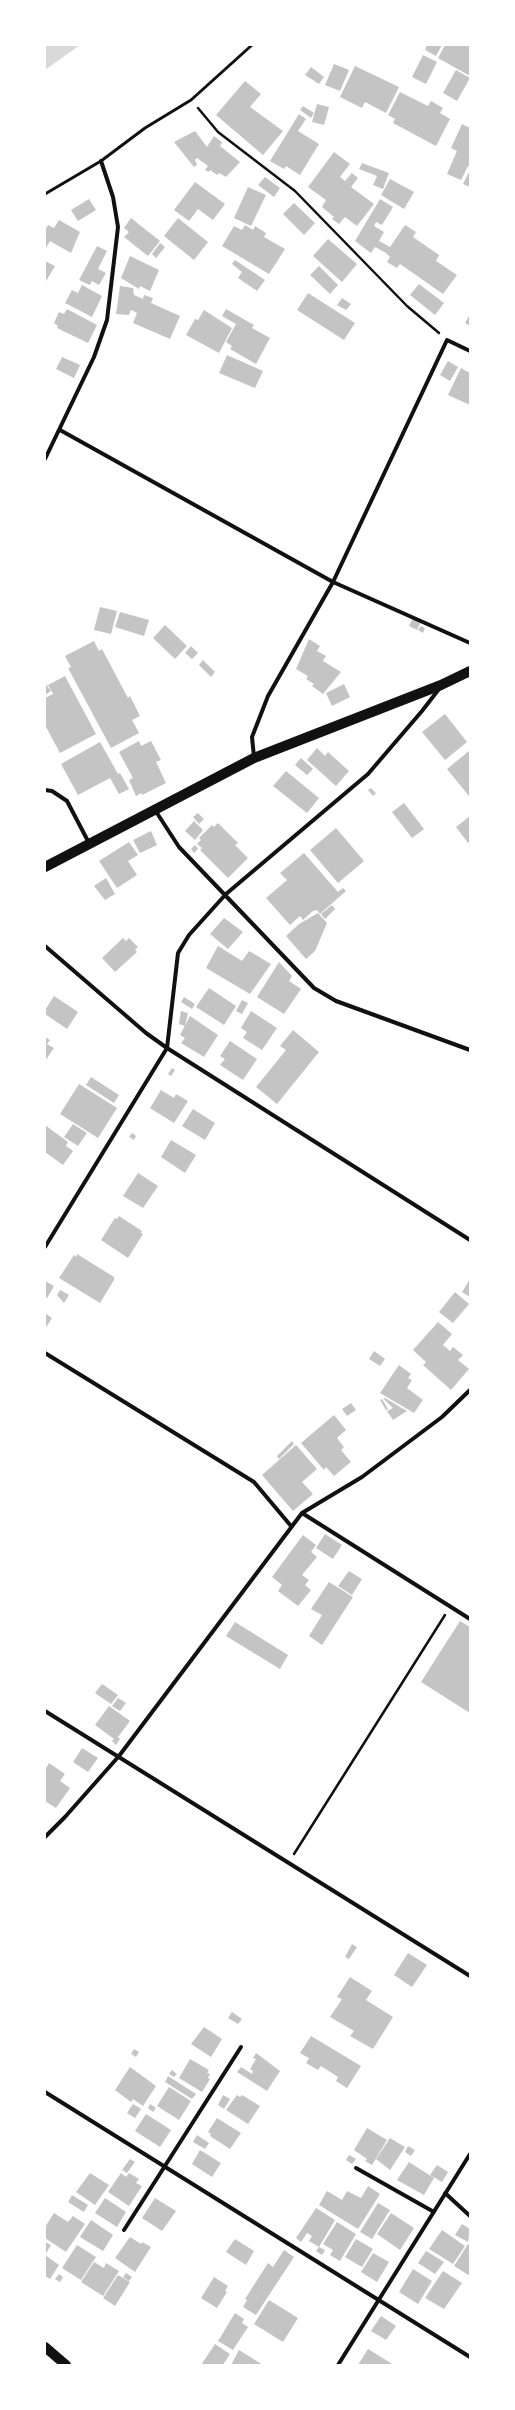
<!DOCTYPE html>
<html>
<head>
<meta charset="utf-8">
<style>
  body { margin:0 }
  #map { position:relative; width:515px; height:2410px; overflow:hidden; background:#fff; font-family:"Noto Sans",sans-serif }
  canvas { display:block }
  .frame { position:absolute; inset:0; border:46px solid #fff; pointer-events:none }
</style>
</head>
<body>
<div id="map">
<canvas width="515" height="2410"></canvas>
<div class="frame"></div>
</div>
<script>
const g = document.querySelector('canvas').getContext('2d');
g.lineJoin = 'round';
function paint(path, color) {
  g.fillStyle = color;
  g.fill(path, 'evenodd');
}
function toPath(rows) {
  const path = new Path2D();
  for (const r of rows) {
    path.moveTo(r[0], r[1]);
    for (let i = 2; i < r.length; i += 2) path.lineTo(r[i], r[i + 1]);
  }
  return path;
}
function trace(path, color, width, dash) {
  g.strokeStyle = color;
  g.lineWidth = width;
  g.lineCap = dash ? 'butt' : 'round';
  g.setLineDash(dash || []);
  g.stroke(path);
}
const water = toPath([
  [45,45,80,45,45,70]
]);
const building = toPath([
  [427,45,442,45,436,56,425,50],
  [445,45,470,45,470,76,438,58],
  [423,55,437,62,426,84,412,77],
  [334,64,349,70,340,91,325,85],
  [355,66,399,87,386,113,365,102,362,108,340,97],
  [311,67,324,77,319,84,305,75],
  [456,70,470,78,457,101,443,93],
  [245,81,261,94,250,107,283,131,263,155,216,115],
  [400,92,428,106,431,101,443,108,440,113,450,119,436,146,393,123,395,119,388,115],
  [317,104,329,107,324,125,312,122],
  [303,106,314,113,311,118,300,110],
  [299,114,306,119,298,131,319,144,300,175,286,166,284,169,270,161],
  [462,124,470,128,470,167,468,166,461,180,447,174,457,151,451,148],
  [195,131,207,147,214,136,222,142,220,146,240,162,226,177,219,173,217,175,210,170,209,172,205,170,208,166,197,158,195,160,197,165,194,167,174,142],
  [334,152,350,164,340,177,345,181,352,173,358,178,351,187,374,204,357,226,345,217,339,224,332,219,334,217,322,207,326,200,308,187],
  [362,163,389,173,383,189,373,185,377,176,359,169],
  [470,170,470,187,463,184],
  [265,177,280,188,274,197,258,185],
  [390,179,414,192,404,209,381,195],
  [195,182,225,204,213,220,198,209,189,221,174,210],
  [248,187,266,195,251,226,234,218],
  [89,199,96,210,78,221,71,210],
  [380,199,393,207,382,225,376,222,374,226,384,232,379,241,390,247,405,225,416,232,413,237,439,255,436,261,457,275,443,294,400,264,397,268,387,262,390,257,386,253,375,247,371,253,355,241],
  [294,203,315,223,304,235,283,214],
  [131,218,160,241,148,256,124,237,129,232,124,228],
  [178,218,208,242,194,260,164,236],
  [59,220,80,232,71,253,50,241,45,250,45,230,48,225,54,228],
  [245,225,253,230,255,226,266,233,264,237,285,249,269,274,222,246,234,226,242,230],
  [328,239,357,264,342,282,313,256],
  [160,243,165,247,156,258,152,254],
  [97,246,107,251,98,269,106,273,99,285,92,281,90,285,79,280],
  [130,256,159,270,150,291,140,286,139,289,121,278],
  [235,260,265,280,257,291,238,278,242,272,232,264],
  [45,261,55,266,45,283],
  [319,266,338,285,330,294,310,275],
  [419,284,444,303,435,315,410,295],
  [82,285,102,296,92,317,71,306],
  [120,286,133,288,134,295,143,299,144,295,153,298,151,303,180,316,170,339,133,323,137,313,131,310,129,315,116,314],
  [72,290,78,293,71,306,65,303],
  [308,293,355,323,344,340,297,310],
  [342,298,351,304,346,310,337,305],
  [67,309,97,325,88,343,57,328,58,326,54,323,59,312,64,314],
  [226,309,254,325,252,328,270,338,256,364,230,349,232,346,226,342,236,324,222,316],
  [204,310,232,328,219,353,186,335,195,319,198,320],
  [470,314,470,326,465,323],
  [227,355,263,371,255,388,219,373],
  [62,357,80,365,74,378,56,369],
  [448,361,458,367,450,381,440,375],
  [461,368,470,373,470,405,448,395],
  [100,607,117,611,111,634,94,630],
  [120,612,149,620,144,636,115,627],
  [413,618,421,622,417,630,409,626],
  [165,625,187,646,175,659,153,638],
  [421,626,425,628,423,633,418,630],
  [309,639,320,646,317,651,326,656,323,661,341,672,323,694,312,686,314,684,306,679,308,676,296,669],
  [94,641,99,651,102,649,128,698,130,696,140,716,132,720,139,733,111,748,68,668,71,667,65,656],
  [191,646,198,653,192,659,185,653],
  [203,660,215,672,211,677,199,665],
  [65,676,96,734,60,753,45,725,45,698,53,694,48,685],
  [45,683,51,691,45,695],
  [344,684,350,697,332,706,326,693],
  [445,714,467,742,445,760,422,732],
  [139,741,141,746,151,741,161,760,156,762,166,783,142,795,141,793,136,796,129,780,133,778,119,752],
  [100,742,118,774,120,773,129,789,119,794,110,778,78,795,61,764],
  [317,748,325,756,328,752,349,771,336,786,307,760],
  [469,751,470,795,469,796,447,769],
  [301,758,313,769,307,775,295,765],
  [286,771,319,798,307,813,273,786],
  [371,788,376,793,373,796,368,790],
  [404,803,424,829,412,838,392,812],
  [198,813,204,819,199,824,193,817],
  [470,816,470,842,468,843,456,827],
  [194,821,203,830,195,840,185,831],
  [218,823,238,843,235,845,248,858,228,878,200,850,202,848,197,844,201,840,199,838,212,825,214,827],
  [336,828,364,861,338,883,310,850],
  [151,831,157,845,140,853,133,840],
  [129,842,138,855,128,861,137,875,117,888,99,861],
  [195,845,198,849,194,853,191,849],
  [304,853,338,892,343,888,346,891,320,914,317,910,313,911,303,920,300,916,290,925,266,898,287,880,280,873],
  [106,878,115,894,105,900,94,886],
  [332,905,335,909,325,919,321,914],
  [318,913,327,923,315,951,306,959,286,936,299,924],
  [224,918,243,932,228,949,210,934],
  [123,938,126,941,129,938,138,947,135,950,137,952,115,972,102,958],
  [218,946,242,961,249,951,271,964,250,994,206,968],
  [279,962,292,976,289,981,301,989,284,1014,257,997],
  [209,988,236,1006,224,1025,196,1007],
  [54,996,78,1012,67,1029,45,1014,45,1010],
  [184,997,195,1004,192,1009,181,1002],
  [242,1000,248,1003,242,1014,236,1011],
  [181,1011,188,1013,185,1026,179,1024],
  [251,1011,277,1028,262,1050,243,1038,247,1032,241,1028],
  [190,1016,218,1035,204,1057,181,1043,185,1038,180,1035],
  [293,1030,319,1052,277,1104,256,1087,286,1050,280,1046],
  [45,1037,50,1040,47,1044,54,1048,45,1061],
  [230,1041,257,1059,243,1080,220,1065,225,1059,220,1056],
  [172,1068,175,1070,171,1076,168,1074],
  [91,1077,119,1095,114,1103,86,1085],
  [79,1084,117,1108,98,1138,60,1114],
  [161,1090,174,1098,176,1094,188,1101,174,1123,150,1108],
  [193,1109,215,1123,205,1140,182,1126],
  [73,1124,87,1133,78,1146,64,1137],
  [45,1125,68,1142,66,1146,73,1151,63,1165,45,1152],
  [132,1133,136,1136,134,1140,129,1137],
  [171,1140,196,1155,185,1173,161,1157],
  [138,1173,158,1186,143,1208,123,1196],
  [119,1216,142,1231,141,1233,143,1234,128,1258,101,1240,115,1218,117,1219],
  [77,1254,114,1277,114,1280,100,1303,59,1278,74,1255,76,1257],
  [470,1279,470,1297,462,1292],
  [45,1281,54,1286,47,1298,45,1297],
  [60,1290,69,1295,64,1303,57,1295],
  [455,1292,469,1304,453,1323,439,1312],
  [45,1313,52,1318,45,1329],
  [438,1322,452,1334,443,1345,450,1351,453,1347,463,1355,458,1360,469,1369,451,1390,423,1365,426,1362,413,1350],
  [374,1351,385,1359,380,1366,369,1359],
  [399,1365,411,1374,408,1378,412,1380,407,1388,423,1400,414,1413,380,1393],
  [383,1398,385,1398,407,1411,393,1420,387,1411,393,1408],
  [382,1399,388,1409,386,1410,380,1400],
  [351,1403,356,1410,347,1416,342,1409],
  [334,1415,346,1430,337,1438,344,1447,341,1450,351,1462,334,1476,326,1467,324,1470,301,1443],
  [292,1441,294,1444,279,1459,277,1456],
  [296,1445,317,1469,302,1482,313,1494,293,1511,262,1475],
  [325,1534,342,1545,333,1559,316,1548],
  [303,1535,316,1545,311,1552,317,1557,302,1575,309,1580,305,1585,311,1590,298,1606,278,1591,282,1585,272,1577],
  [349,1571,362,1579,352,1595,338,1586],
  [329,1582,353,1597,322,1645,309,1636,322,1615,311,1609],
  [460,1621,470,1627,470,1713,421,1682],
  [235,1622,288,1655,280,1669,226,1636],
  [102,1684,118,1695,111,1704,95,1693],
  [118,1698,126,1703,120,1711,112,1706],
  [109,1706,130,1721,118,1737,120,1739,116,1745,112,1741,114,1739,95,1725],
  [82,1748,98,1758,88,1772,73,1762],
  [49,1763,65,1774,60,1781,70,1788,56,1808,45,1801,45,1770],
  [352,1944,357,1947,349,1959,345,1957],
  [408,1953,427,1965,412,1987,394,1975],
  [350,1977,372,1991,366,2000,393,2017,373,2049,350,2036,354,2031,330,2017,342,1999,337,1997],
  [232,2012,242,2019,238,2024,228,2018],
  [204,2027,222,2039,211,2057,191,2044],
  [311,2036,361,2066,347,2088,336,2081,338,2077,321,2066,318,2070,306,2063,309,2058,300,2053],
  [134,2049,139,2052,136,2057,131,2054],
  [256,2053,280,2071,267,2091,237,2072,241,2067,252,2074,253,2071,250,2069,256,2059,253,2058],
  [190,2059,209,2070,207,2073,210,2074,208,2078,210,2079,202,2092,179,2078],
  [130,2067,156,2086,143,2106,133,2099,131,2102,115,2090],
  [172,2070,177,2074,174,2077,169,2074],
  [168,2076,196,2094,192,2099,165,2082],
  [169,2087,191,2101,179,2120,157,2106],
  [223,2095,230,2099,224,2109,218,2105],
  [237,2095,240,2097,242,2095,260,2106,248,2124,226,2110],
  [133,2104,141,2109,135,2118,127,2113],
  [150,2104,156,2108,153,2112,148,2108],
  [146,2114,171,2130,160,2147,135,2131],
  [217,2118,241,2133,230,2149,210,2136,211,2134,208,2132],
  [367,2128,387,2140,372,2165,365,2161,367,2159,354,2150],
  [197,2135,209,2143,205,2149,193,2142],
  [390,2138,405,2147,390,2170,376,2159],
  [408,2146,415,2150,411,2156,405,2152],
  [200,2150,221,2163,212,2177,192,2164],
  [349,2155,356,2159,352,2164,346,2160],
  [130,2159,135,2162,127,2173,122,2170],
  [409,2162,434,2178,424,2195,397,2180],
  [437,2165,448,2172,442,2182,430,2175],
  [90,2173,109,2185,95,2205,76,2192],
  [121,2173,126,2177,129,2173,139,2179,136,2183,142,2186,129,2206,108,2192],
  [368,2186,380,2194,358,2229,319,2205,327,2191,342,2200,347,2191,361,2198],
  [72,2195,88,2205,84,2212,68,2202],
  [105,2198,126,2212,117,2227,95,2213],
  [155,2198,176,2211,162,2231,142,2218],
  [378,2203,390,2210,372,2239,360,2232],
  [316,2208,335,2220,319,2247,309,2241,312,2236,307,2233,301,2242,296,2238],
  [54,2213,68,2222,73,2216,85,2224,66,2252,45,2238,45,2227],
  [391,2213,414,2228,400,2250,377,2234],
  [91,2220,113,2235,103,2251,80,2237],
  [337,2222,356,2234,340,2261,330,2255,333,2250,323,2244],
  [462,2224,470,2229,468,2242,455,2235],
  [442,2230,465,2246,453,2264,429,2249],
  [130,2237,141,2244,142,2242,151,2247,135,2272,115,2258],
  [235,2239,254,2251,246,2265,226,2252],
  [356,2239,373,2249,362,2267,345,2257],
  [45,2242,51,2245,45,2255],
  [468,2244,470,2245,470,2276,454,2266],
  [77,2245,96,2257,81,2280,62,2268],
  [319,2247,325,2250,322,2255,316,2251],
  [284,2250,294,2257,256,2315,243,2307,247,2300,245,2299,268,2263,273,2267],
  [426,2251,444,2262,435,2274,418,2263],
  [373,2253,389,2262,377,2282,361,2272],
  [45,2255,59,2265,50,2279,45,2276],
  [94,2262,104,2268,106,2263,119,2271,103,2296,81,2282],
  [413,2269,432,2281,418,2304,399,2292],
  [443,2271,462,2283,444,2309,425,2298],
  [126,2273,132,2277,129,2281,123,2277],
  [59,2274,63,2277,60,2282,55,2279],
  [118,2275,130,2282,115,2306,103,2298],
  [214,2277,228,2286,225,2291,227,2292,217,2308,201,2298],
  [269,2300,298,2318,283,2342,254,2324],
  [235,2313,244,2319,242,2323,248,2327,233,2350,218,2341],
  [381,2316,396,2326,386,2340,371,2331],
  [215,2344,230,2354,223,2365,201,2365],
  [368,2349,394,2365,358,2365],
  [239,2350,263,2365,231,2365]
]);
const path = toPath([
  [198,108,218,132,295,191,407,306,439,333],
  [294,1854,445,1615]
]);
const service = toPath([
  [45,194,101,161,145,128,191,100,252,45]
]);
const minor = toPath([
  [60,430,333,582,470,643],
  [45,459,94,357,107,320,118,227,113,197,101,161],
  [254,757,252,737,268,696,333,582,447,340,470,351],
  [45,790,52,791,67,801,89,843],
  [155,810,179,847,314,988,336,1001,470,1050],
  [45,946,146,1033,167,1048,470,1240],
  [45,1247,167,1048,178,953,189,935,226,894,368,774,422,711,439,689],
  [45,1353,254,1482,291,1526],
  [302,1513,470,1619],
  [45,1711,470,1976],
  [45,1837,65,1817,119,1756,302,1513,362,1477,442,1417,470,1390],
  [45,2092,470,2357],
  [356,2168,434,2212],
  [445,2193,470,2216],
  [124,2230,241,2047],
  [338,2365,470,2154]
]);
const primary = toPath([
  [45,867,254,758,441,685,470,671],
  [45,2347,66,2365]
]);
paint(water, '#d9d9d9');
paint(building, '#c4c4c4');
trace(path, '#111', 2.5);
trace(service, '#111', 3);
trace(minor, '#111', 4);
trace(primary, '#111', 10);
</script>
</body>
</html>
